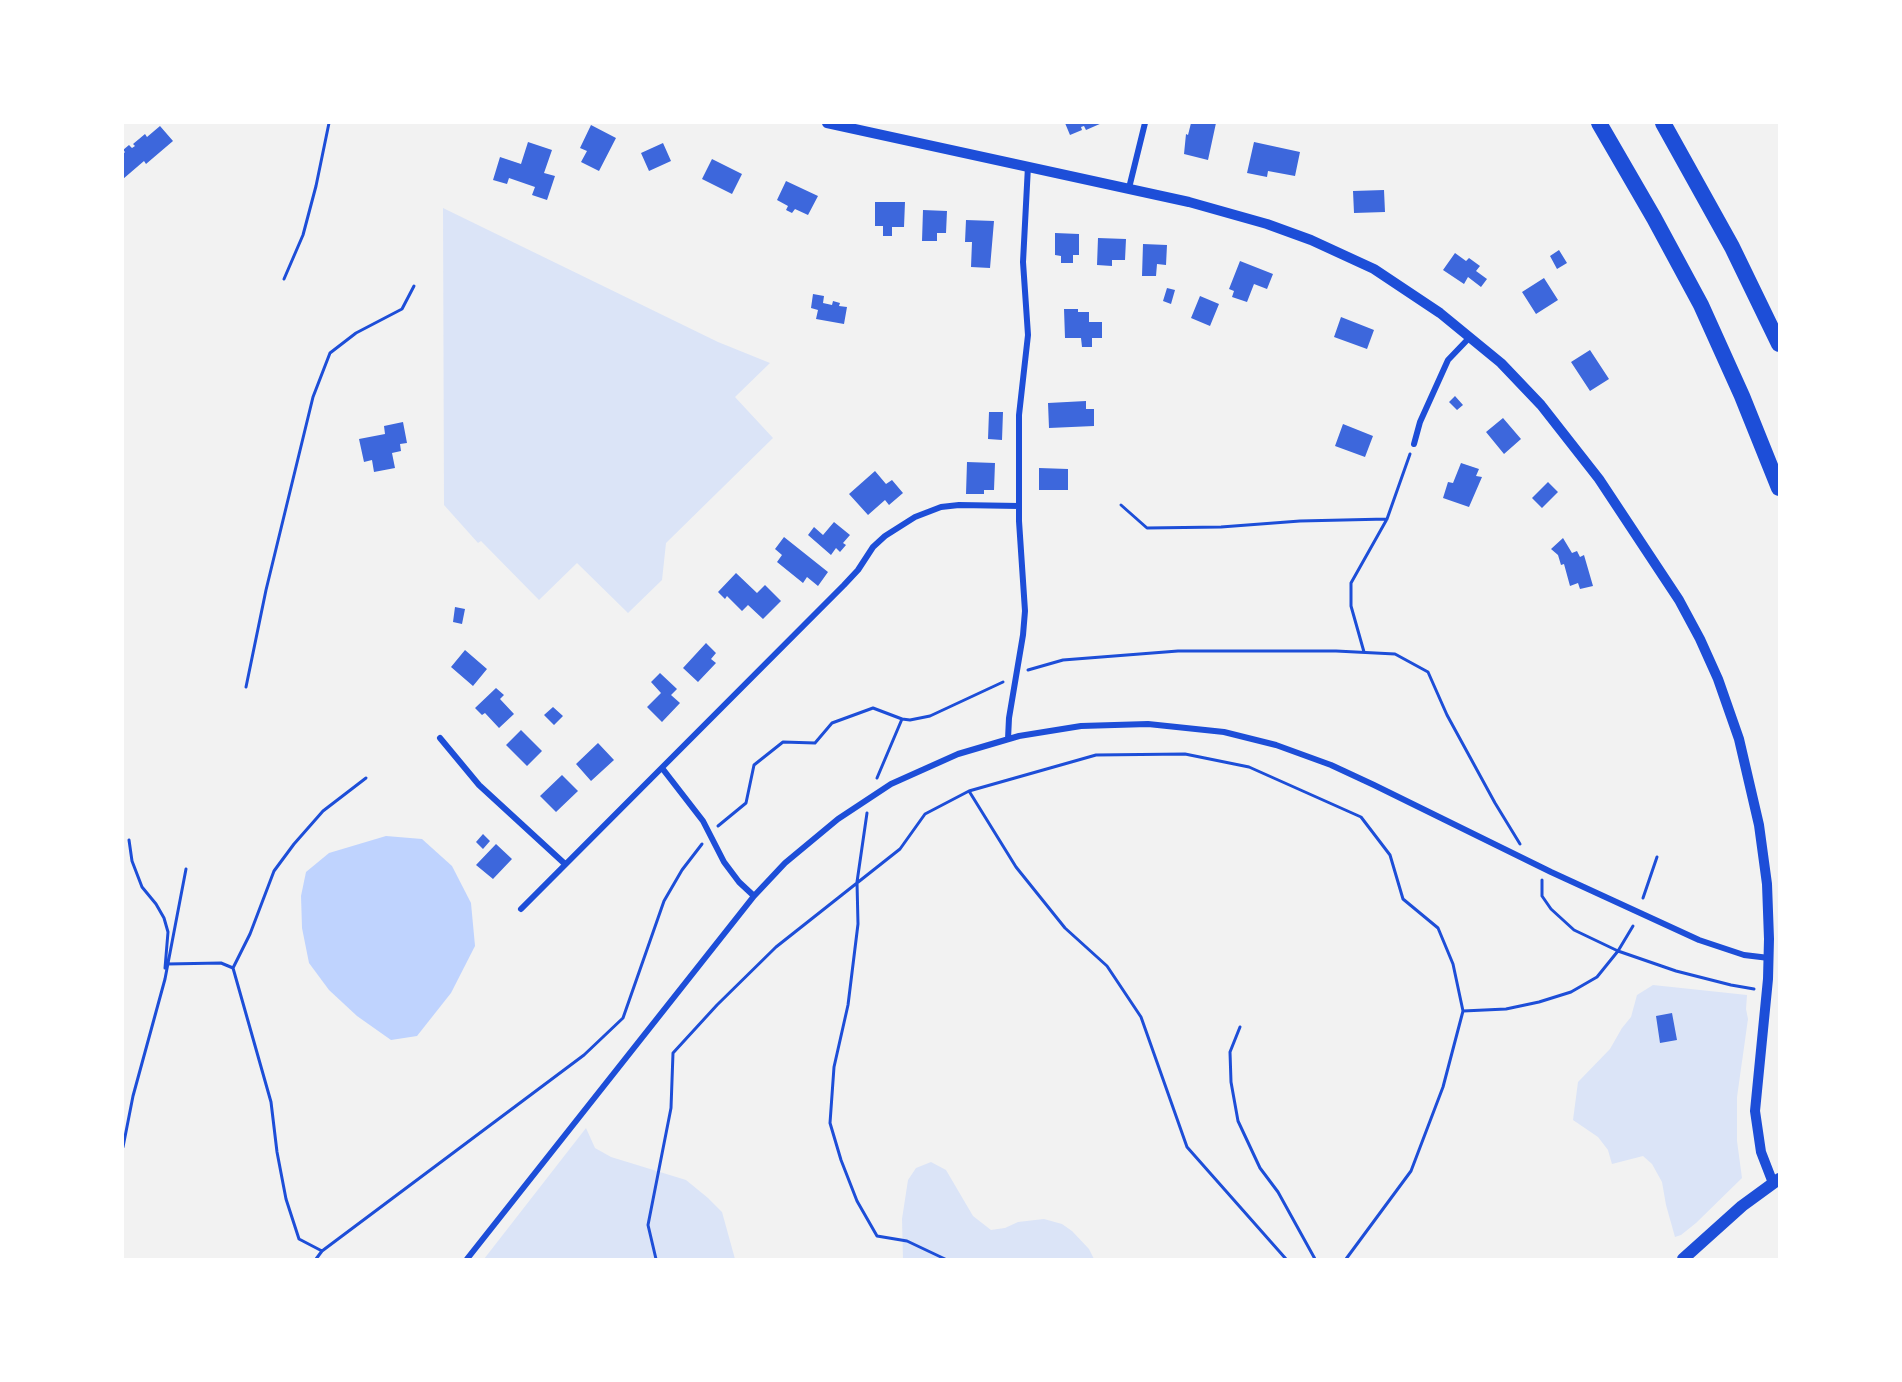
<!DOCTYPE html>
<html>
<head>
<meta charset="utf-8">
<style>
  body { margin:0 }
  #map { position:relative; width:1902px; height:1382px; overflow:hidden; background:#f2f2f2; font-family:Signika,sans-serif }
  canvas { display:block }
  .frame { position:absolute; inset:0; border:124px solid #fff; pointer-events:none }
</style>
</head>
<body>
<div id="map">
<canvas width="1902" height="1382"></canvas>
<div class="frame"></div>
</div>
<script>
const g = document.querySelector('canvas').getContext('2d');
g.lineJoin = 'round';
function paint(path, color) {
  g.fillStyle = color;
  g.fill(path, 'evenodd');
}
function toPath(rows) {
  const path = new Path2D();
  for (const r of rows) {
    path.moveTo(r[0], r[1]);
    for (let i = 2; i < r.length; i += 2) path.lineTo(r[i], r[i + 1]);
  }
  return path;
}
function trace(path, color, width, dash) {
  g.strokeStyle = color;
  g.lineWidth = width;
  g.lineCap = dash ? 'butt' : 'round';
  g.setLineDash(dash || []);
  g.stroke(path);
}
const green = toPath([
  [443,208,718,342,770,363,735,397,773,438,666,543,662,580,628,613,577,563,539,600,481,541,478,543,444,505],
  [1653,985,1747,995,1746,1009,1748,1019,1737,1097,1737,1141,1742,1178,1696,1223,1681,1235,1675,1237,1666,1205,1662,1182,1652,1164,1643,1156,1612,1164,1608,1150,1598,1137,1573,1120,1578,1082,1610,1049,1622,1028,1631,1017,1637,995],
  [586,1128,595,1148,611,1157,686,1180,708,1198,722,1212,735,1259,484,1259],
  [931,1162,946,1170,973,1216,991,1230,1005,1228,1018,1222,1044,1219,1062,1224,1072,1231,1089,1249,1094,1259,903,1259,902,1219,908,1180,916,1168]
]);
const water = toPath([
  [386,836,422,839,452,866,471,903,475,946,451,993,417,1036,391,1040,357,1016,329,990,309,963,302,928,301,896,306,872,329,853]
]);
const building = toPath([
  [1065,123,1102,123,1086,130,1084,126,1081,127,1082,130,1070,135],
  [1191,123,1216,123,1208,160,1184,154,1186,134,1188,135],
  [591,125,616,138,599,171,581,162,587,151,580,148],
  [160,126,173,141,146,164,144,161,123,179,123,154,125,152,123,150,129,145,132,148,135,146,133,144,145,134,147,137],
  [528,142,552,150,544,173,555,176,547,200,532,195,535,187,509,178,507,184,493,180,500,157,521,164],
  [1254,142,1300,152,1295,176,1268,171,1267,177,1247,173],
  [663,143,671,161,649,171,641,153],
  [712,159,742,174,732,194,702,179],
  [786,181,818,196,808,215,795,209,792,213,786,210,788,206,777,200],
  [1384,190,1385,212,1354,213,1353,191],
  [875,202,905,202,904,227,892,227,892,236,883,236,883,226,875,226],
  [923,210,947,211,946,233,937,233,937,241,922,241],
  [966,220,994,221,990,268,971,267,972,242,965,242],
  [1055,233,1079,234,1079,255,1073,255,1073,263,1061,263,1061,256,1055,255],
  [1098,238,1126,239,1125,260,1112,260,1112,266,1097,265],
  [1143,244,1167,245,1166,265,1157,264,1156,276,1142,276],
  [1559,250,1567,263,1557,269,1550,256],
  [1455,253,1466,261,1469,258,1480,266,1476,271,1487,279,1481,287,1468,277,1464,284,1443,270],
  [1240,261,1273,274,1267,289,1254,284,1247,302,1232,297,1234,291,1229,289],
  [1544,278,1558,300,1536,314,1522,292],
  [1167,288,1175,290,1171,304,1163,301],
  [813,294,824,296,823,303,832,305,833,301,840,303,839,306,847,307,844,324,816,319,818,310,811,308],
  [1200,296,1219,304,1210,326,1191,318],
  [1064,309,1078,309,1078,312,1089,312,1089,322,1102,322,1102,338,1092,338,1092,347,1082,347,1081,338,1065,338],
  [1341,317,1374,330,1367,349,1334,337],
  [1590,350,1609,379,1590,391,1571,362],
  [1455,396,1463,405,1457,410,1449,402],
  [1086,401,1086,409,1094,409,1094,426,1049,428,1048,403],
  [989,412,1003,412,1002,440,988,439],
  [1503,418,1521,439,1504,454,1486,432],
  [403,422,407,443,400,444,401,451,392,453,395,468,374,472,372,460,364,462,359,439,385,434,384,426],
  [1343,424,1373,436,1365,457,1335,446],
  [967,462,995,463,994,490,984,490,984,494,966,494],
  [1461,463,1479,469,1476,476,1482,477,1469,507,1443,498,1448,482,1453,483],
  [1039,468,1068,469,1068,490,1039,490],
  [875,471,886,484,892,480,903,493,889,505,885,500,868,515,849,494],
  [1548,482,1558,492,1542,508,1532,498],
  [834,522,850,535,843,543,846,545,840,552,836,548,831,555,808,535,814,527,823,535],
  [784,537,828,572,818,586,807,577,803,583,777,562,782,555,775,549],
  [1563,538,1572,553,1577,551,1580,557,1584,555,1593,586,1580,589,1578,583,1570,586,1564,564,1561,565,1558,555,1551,549],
  [736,573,757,593,765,585,781,601,763,619,748,605,742,611,727,596,725,599,718,592],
  [455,607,465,609,462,624,453,622],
  [706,643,716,653,711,659,716,663,698,682,683,668],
  [465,650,487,669,473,686,451,667],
  [660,673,677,689,671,695,680,703,662,722,647,707,661,693,651,682],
  [496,688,504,695,500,699,514,714,499,728,485,713,482,715,475,708],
  [553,707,563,716,554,725,544,715],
  [521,730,542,751,527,766,506,745],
  [598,743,614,760,591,781,576,764],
  [562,775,578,791,556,812,540,796],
  [483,834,490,841,483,849,476,842],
  [496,844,512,859,493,879,476,865],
  [1672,1013,1677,1040,1660,1043,1656,1016]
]);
const path = toPath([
  [284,279,303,235,316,186,329,123],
  [1121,505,1147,528,1221,527,1300,521,1387,519],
  [1364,652,1351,606,1351,583,1387,519,1410,454],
  [1028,670,1063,660,1178,651,1336,651,1395,654,1428,672,1447,715,1495,803,1520,844],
  [246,687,266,590,313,397,330,353,356,333,402,309,414,286],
  [877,778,902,719],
  [969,791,1016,867,1065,928,1107,966,1141,1017,1187,1147,1286,1259],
  [867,813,857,882,858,924,848,1005,834,1067,830,1123,841,1160,857,1201,877,1236,907,1241,945,1259],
  [718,826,746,803,754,765,783,742,815,743,832,723,873,708,902,719,910,720,930,716,1003,682],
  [129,840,132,861,142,887,156,904,164,918,168,932,165,968],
  [1542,880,1542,896,1551,909,1574,930,1618,951,1676,971,1731,985,1754,989],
  [1643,898,1657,857],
  [167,964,221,963,233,968,271,1102,277,1152,286,1199,299,1239,322,1251],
  [233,968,250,934,274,871,294,844,323,811,366,778],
  [1463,1011,1506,1009,1539,1002,1571,992,1597,977,1618,951,1633,926],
  [1240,1027,1230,1052,1231,1082,1238,1121,1260,1168,1278,1192,1315,1259],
  [123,1147,133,1096,165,979,186,869],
  [316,1259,322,1251,584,1055,623,1018,664,901,682,870,702,844],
  [656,1259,648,1225,671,1108,673,1053,717,1005,776,947,900,849,925,814,969,791,1096,755,1185,754,1249,767,1361,817,1390,855,1403,899,1438,928,1453,964,1463,1011,1443,1087,1411,1171,1346,1259]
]);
const minor = toPath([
  [1129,188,1145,123],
  [1414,444,1420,422,1448,360,1470,337],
  [440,738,479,785,565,864],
  [1008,739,1009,718,1023,635,1025,611,1019,521,1019,415,1028,335,1023,262,1028,166],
  [662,768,703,821,724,862,739,882,754,896],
  [521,909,844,585,858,570,873,547,885,536,915,517,941,507,959,505,1019,506],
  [467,1259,754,896,785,863,838,819,891,784,958,754,1019,736,1081,726,1148,724,1224,732,1276,745,1331,765,1374,785,1551,872,1699,940,1744,955,1769,958]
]);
const tertiary = toPath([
  [827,123,1189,202,1267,224,1311,240,1374,269,1440,313,1501,363,1541,405,1599,479,1679,600,1700,639,1718,679,1739,739,1759,825,1767,884,1769,939,1768,979,1755,1111,1761,1152,1773,1183]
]);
const secondary = toPath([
  [1683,1259,1742,1206,1779,1179]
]);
const motorway = toPath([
  [1599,123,1654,218,1701,305,1742,396,1779,488],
  [1663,123,1732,247,1779,344]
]);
paint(green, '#dbe4f7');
paint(water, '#bfd3fe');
paint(building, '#3d67dc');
trace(path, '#1d4ed8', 3);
trace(minor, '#1d4ed8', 6);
trace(tertiary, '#1d4ed8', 10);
trace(secondary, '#1d4ed8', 12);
trace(motorway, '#1d4ed8', 16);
</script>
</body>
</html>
